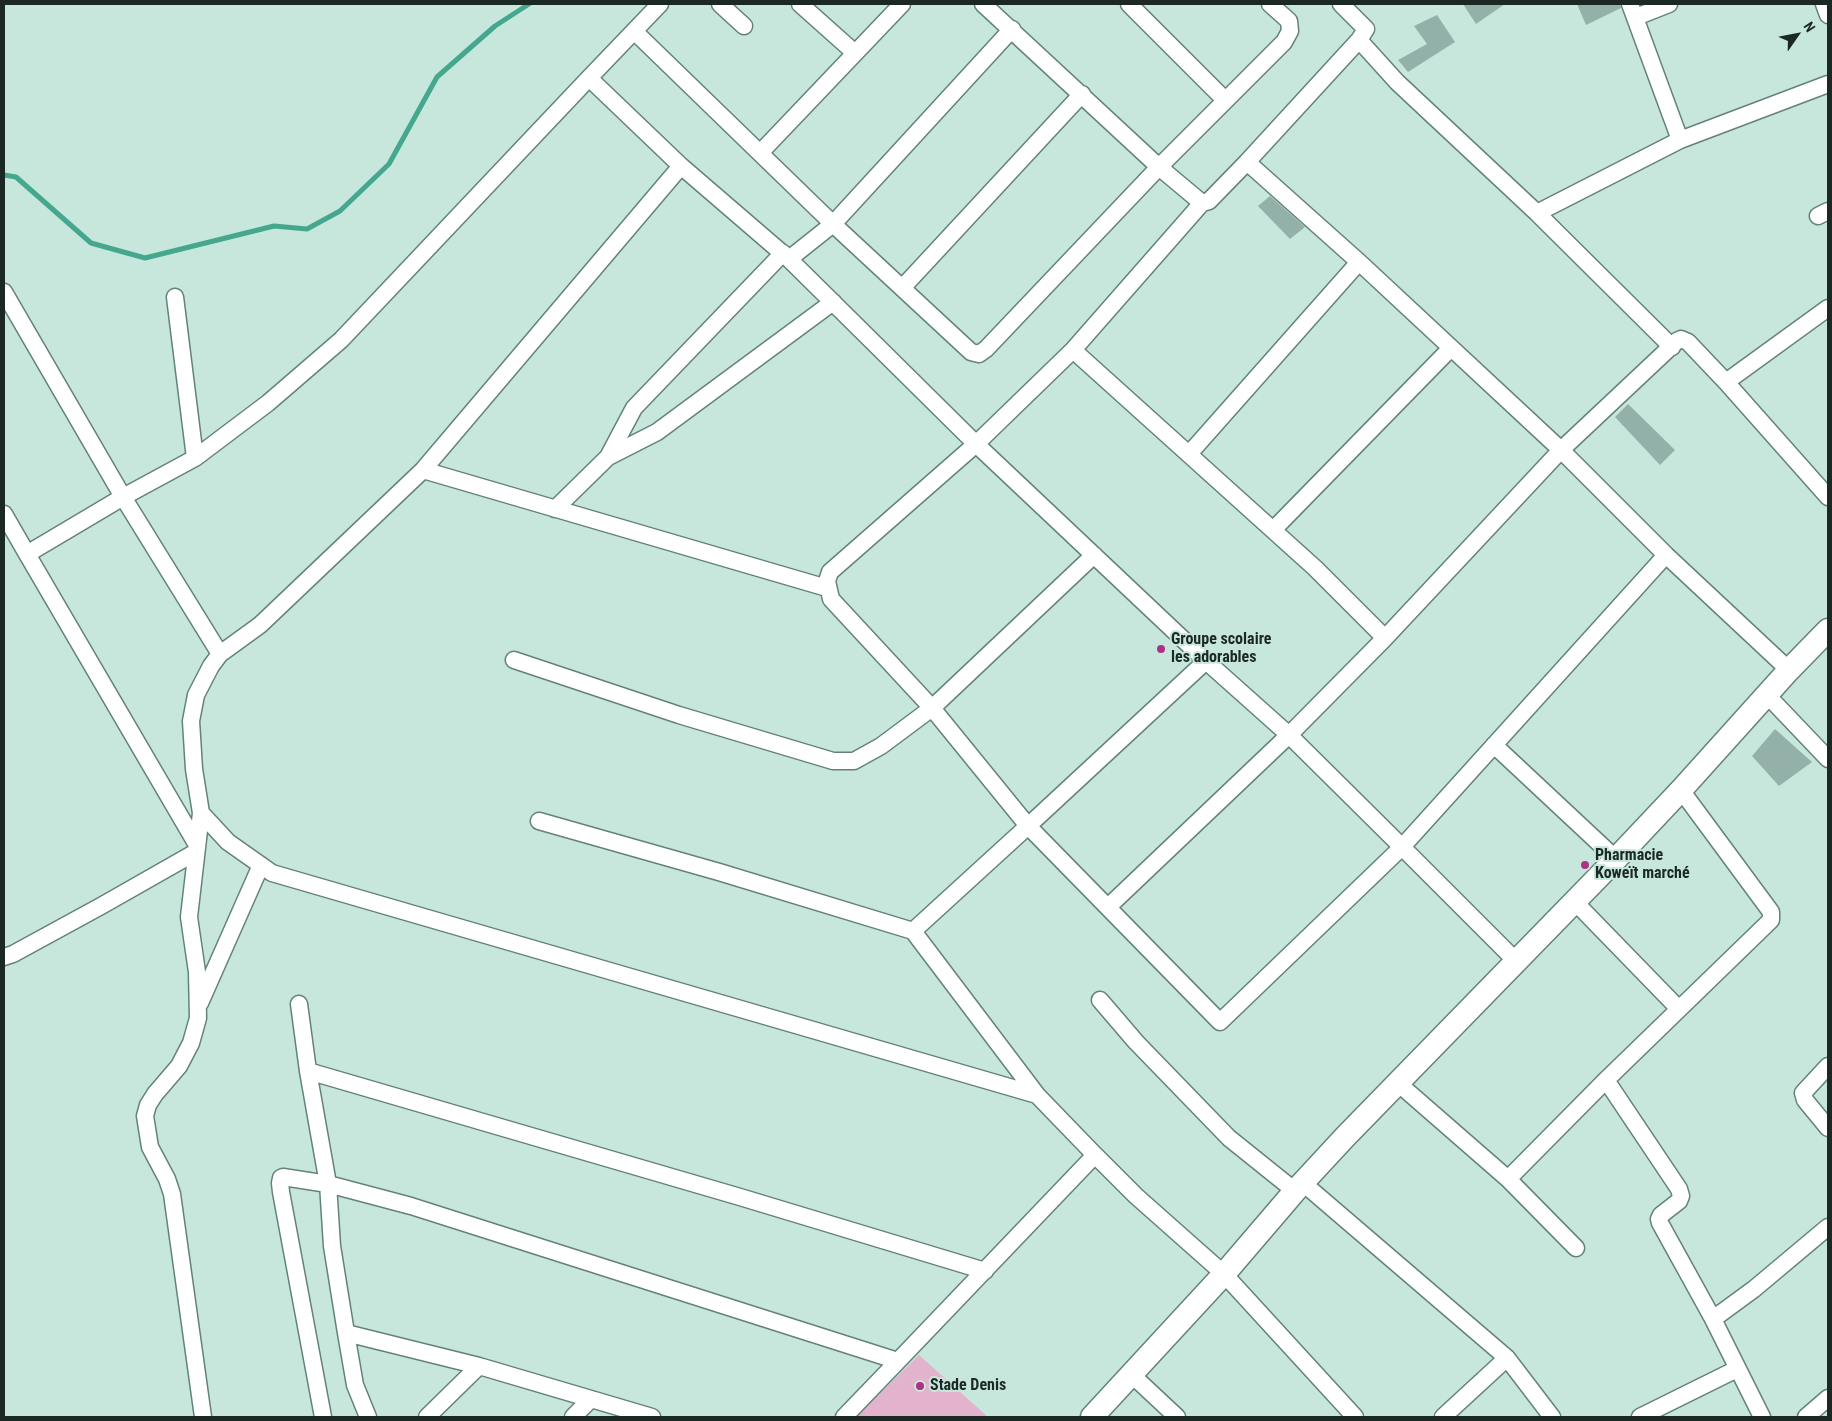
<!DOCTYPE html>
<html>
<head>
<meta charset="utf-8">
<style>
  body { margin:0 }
  #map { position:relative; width:1832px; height:1421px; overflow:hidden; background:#c7e7dc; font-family:"Roboto Condensed",sans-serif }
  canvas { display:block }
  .frame { position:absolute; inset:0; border:5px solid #1c2824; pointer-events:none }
  .north { position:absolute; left:1772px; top:10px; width:50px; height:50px; -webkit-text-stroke:4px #c7e7dc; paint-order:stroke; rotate:57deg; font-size:14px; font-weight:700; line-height:20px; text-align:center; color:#1c2824 }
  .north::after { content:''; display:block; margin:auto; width:18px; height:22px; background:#1c2824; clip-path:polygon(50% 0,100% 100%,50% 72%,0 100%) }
</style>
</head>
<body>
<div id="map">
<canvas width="1832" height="1421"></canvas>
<div class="frame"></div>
<div class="north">N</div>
</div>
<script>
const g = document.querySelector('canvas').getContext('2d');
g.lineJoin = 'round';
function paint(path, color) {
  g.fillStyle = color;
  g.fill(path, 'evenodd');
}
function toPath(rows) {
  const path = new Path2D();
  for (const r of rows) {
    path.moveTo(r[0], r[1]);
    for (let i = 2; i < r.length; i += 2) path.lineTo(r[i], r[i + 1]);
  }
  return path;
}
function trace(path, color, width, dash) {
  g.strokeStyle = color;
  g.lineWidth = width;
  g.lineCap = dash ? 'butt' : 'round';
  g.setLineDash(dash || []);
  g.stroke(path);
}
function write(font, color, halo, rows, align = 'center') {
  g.font = font + ' "Roboto Condensed",sans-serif';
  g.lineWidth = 4;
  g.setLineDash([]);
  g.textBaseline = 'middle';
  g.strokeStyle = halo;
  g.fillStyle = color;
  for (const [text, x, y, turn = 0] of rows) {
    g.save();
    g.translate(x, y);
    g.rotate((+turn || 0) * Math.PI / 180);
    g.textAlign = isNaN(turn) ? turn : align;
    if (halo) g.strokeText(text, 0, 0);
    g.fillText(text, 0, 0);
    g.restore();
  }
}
const green = toPath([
  [919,1355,988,1417,856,1417]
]);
const stream = toPath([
  [4,175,16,177,91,243,145,258,274,226,307,229,340,211,389,164,437,77,495,26,529,4]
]);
const building = toPath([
  [1463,4,1505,4,1476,24],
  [1577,4,1620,4,1621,8,1586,25],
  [1437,15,1455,42,1408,72,1398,60,1427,44,1414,26],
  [1270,196,1305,227,1290,239,1258,206],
  [1628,404,1675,450,1660,465,1615,417],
  [1775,729,1812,762,1779,786,1752,756]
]);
const street = toPath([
  [660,4,589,78,681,166],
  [720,4,744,26],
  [800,4,855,53],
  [983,4,1159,167,1284,42,1290,31,1289,21,1270,4],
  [1129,4,1225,100],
  [1630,4,1680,140],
  [1824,4,1828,15],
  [1636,17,1669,4],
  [634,31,833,224,1012,29],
  [1359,40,1397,82,1537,213,1672,347],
  [760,153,902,4],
  [1247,162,1359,40,1366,29,1341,4],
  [1202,203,1073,350,976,444,830,572,827,581,831,599,932,708,1028,826,1206,661],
  [1537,213,1680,140,1828,84],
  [1818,216,1828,211],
  [789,259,833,224,971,352,979,354,986,349,1159,167,1202,203,1209,201,1247,162,1359,262,1561,450,1666,555,1789,670],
  [903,287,1082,94],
  [4,292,123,497,220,654],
  [175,297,195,458],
  [1073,350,1315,568,1385,638],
  [1726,382,1828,497],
  [1189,454,1359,262],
  [608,457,657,432,833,302],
  [423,470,827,588],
  [555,509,608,457,634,408,783,253],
  [4,514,27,554],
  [1273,530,1451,348],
  [514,660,679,715,833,761,854,761,881,746,932,708,1094,555],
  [1767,695,1828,759],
  [1494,745,1616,859],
  [201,813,228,842,272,873,1037,1095,1095,1155],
  [539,821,719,872,913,931],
  [197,845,27,554,123,497,195,458,268,403,341,340,589,78],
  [1575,902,1679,1009],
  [1108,907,1289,735,1385,638,1561,450,1677,341,1681,339,1688,342,1726,382,1828,308],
  [4,957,13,954,101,906,196,852],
  [1100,1000,1136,1042,1229,1138,1295,1191],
  [200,1003,261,865],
  [299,1004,308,1071,328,1184,411,1206,898,1361,844,1417],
  [1828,1066,1803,1093,1805,1100,1828,1128],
  [308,1071,740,1197,985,1271],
  [1606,1080,1679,1189,1681,1196,1679,1201,1661,1215,1659,1219,1660,1223,1713,1319,1754,1289,1828,1227],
  [1399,1084,1508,1179,1576,1248],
  [1037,1095,913,931,1028,826,1220,1022,1402,847,1517,962],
  [1508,1179,1606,1080,1771,920,1771,912,1681,790],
  [1303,1183,1507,1358,1552,1417],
  [1713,1319,1762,1417],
  [346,1333,355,1385,368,1417],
  [898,1361,1095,1155,1136,1196,1224,1274,1355,1417],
  [1131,1374,1177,1417],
  [203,1417,172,1194,167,1179,150,1147,145,1116,148,1105,155,1094,179,1066,191,1043,198,1018,197,972,189,917,201,813,194,769,191,721,196,695,211,666,220,654,260,625,423,470,681,166,789,259,976,444,1206,661,1289,735,1402,847,1666,555],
  [323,1417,281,1192,280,1183,281,1178,283,1177,328,1184,332,1246,346,1333,479,1366,652,1417],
  [427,1417,479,1366],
  [573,1417,591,1399],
  [1443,1417,1507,1358],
  [1640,1417,1737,1369],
  [1806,1417,1828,1398]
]);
const secondary = toPath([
  [1092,1417,1224,1274,1295,1191,1345,1137,1616,859,1681,790,1789,670,1828,630]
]);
const markers = [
  [1161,649,5,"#ae3284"],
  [1585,865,5,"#ae3284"],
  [920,1386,5,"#ae3284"]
];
const poiNames = [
  ["Groupe scolaire",1171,640],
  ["les adorables",1171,658],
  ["Pharmacie",1595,856],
  ["Koweït marché",1595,874],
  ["Stade Denis",930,1386]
];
paint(green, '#e3b3cd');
trace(stream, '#44a78e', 5);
paint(building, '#93b1a8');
trace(street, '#648279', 19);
trace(secondary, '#648279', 25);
trace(street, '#fff', 16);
trace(secondary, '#fff', 22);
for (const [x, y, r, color] of markers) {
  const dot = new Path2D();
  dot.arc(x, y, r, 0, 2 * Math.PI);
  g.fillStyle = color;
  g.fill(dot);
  trace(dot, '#c7e7dc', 2);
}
write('bold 16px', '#1c2824', '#c7e7dc', poiNames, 'left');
</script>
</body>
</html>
